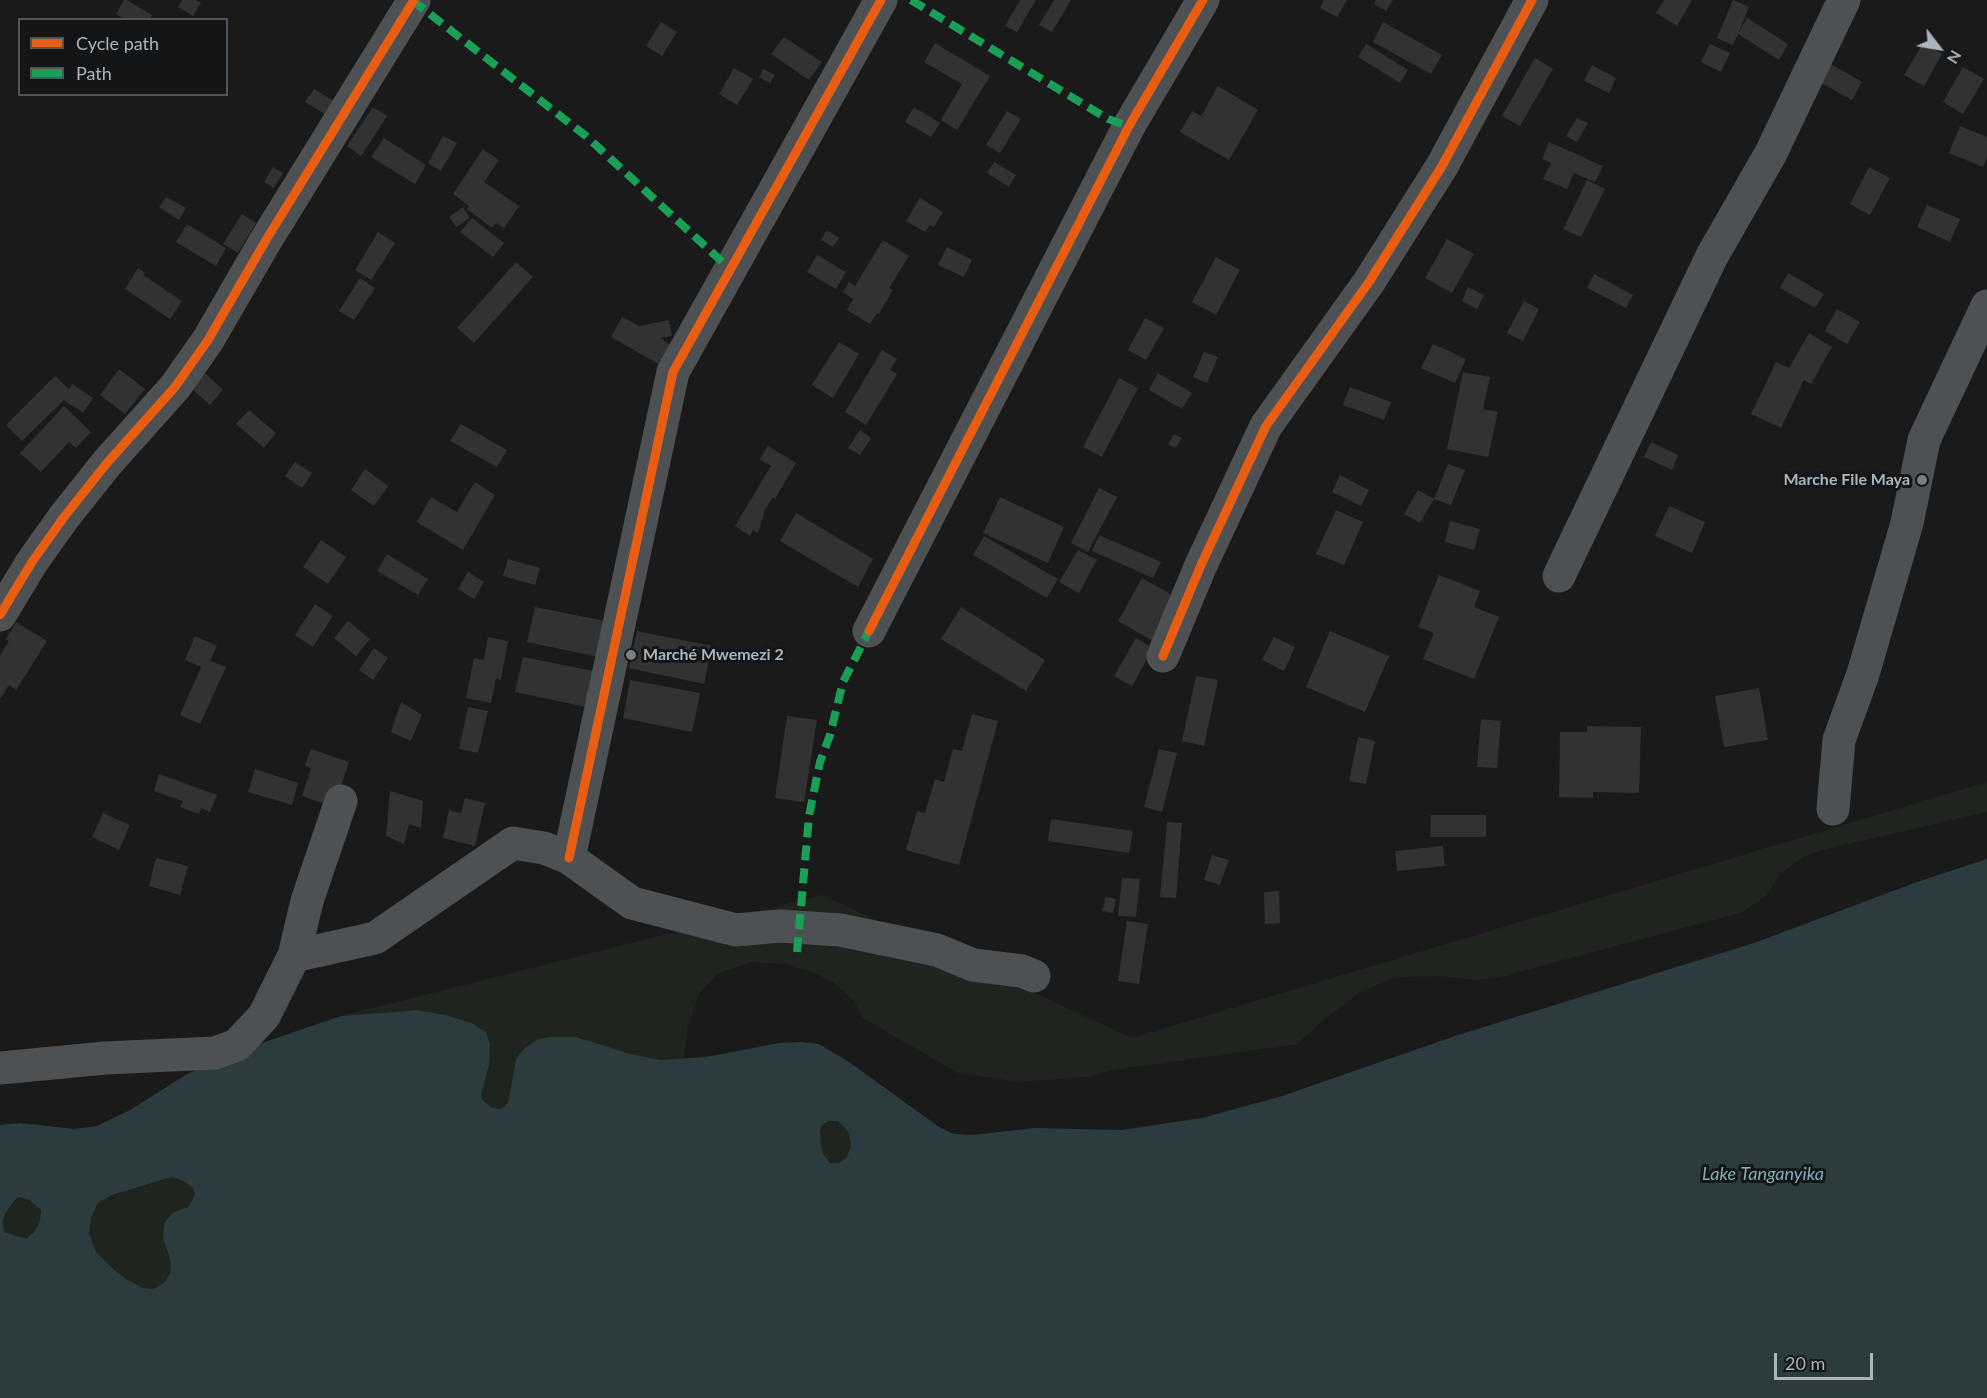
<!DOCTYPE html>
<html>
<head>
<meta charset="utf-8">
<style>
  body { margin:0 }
  #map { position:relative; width:1987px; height:1398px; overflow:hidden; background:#1a1a1b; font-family:Lato,sans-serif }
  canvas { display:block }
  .legend { position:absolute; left:18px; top:18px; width:210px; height:78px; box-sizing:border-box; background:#141517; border:2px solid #505559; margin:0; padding:8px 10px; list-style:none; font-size:18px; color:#aab5bc }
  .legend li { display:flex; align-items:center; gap:12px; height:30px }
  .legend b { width:30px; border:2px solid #505559 }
  .north { position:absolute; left:1909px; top:18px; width:60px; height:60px; -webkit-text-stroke:4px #141517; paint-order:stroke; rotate:121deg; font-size:16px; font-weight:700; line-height:24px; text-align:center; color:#aab5bc }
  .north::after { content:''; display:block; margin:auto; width:21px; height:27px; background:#aab5bc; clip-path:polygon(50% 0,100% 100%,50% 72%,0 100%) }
  .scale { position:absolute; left:1774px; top:1353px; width:99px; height:27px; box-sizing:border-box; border:3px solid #aab5bc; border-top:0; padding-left:8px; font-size:18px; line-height:21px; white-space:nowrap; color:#aab5bc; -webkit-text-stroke:4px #141517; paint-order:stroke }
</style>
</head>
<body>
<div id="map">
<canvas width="1987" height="1398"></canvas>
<ul class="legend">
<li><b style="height:8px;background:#e95d12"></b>Cycle path</li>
<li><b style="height:8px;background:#1a9f57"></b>Path</li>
</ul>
<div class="north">N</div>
<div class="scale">20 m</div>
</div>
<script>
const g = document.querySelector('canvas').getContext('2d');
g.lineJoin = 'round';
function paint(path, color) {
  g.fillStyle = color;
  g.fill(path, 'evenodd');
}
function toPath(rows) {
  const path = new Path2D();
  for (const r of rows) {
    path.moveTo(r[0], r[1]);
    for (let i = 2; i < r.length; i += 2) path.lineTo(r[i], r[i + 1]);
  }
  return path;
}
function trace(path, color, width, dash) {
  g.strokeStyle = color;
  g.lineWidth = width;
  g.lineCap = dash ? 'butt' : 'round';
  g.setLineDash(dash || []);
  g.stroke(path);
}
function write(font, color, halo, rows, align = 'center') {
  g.font = font + ' Lato,sans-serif';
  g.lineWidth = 6;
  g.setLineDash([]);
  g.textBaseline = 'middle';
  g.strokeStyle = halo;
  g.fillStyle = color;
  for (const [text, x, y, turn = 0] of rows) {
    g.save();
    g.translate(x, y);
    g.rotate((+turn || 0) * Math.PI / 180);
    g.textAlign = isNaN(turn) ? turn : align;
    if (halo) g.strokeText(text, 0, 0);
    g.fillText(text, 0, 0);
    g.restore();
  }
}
const green = toPath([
  [1987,782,1987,812,1822,850,1805,856,1781,873,1766,896,1743,912,1504,976,1477,980,1437,976,1392,978,1362,991,1328,1016,1297,1044,1114,1070,1085,1077,1019,1082,958,1073,863,1018,854,1001,834,983,817,974,788,964,752,962,719,973,700,992,688,1025,684,1059,599,1071,591,1042,576,1037,509,1099,505,1107,499,1109,491,1107,482,1100,481,1095,489,1065,486,1032,472,1023,445,1015,417,1010,341,1016,822,895,1132,1038],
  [829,1121,838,1121,849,1133,851,1147,846,1158,839,1163,831,1163,822,1152,820,1130,823,1124],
  [171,1177,182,1180,193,1188,195,1195,188,1207,172,1213,163,1238,170,1259,171,1271,166,1281,153,1289,143,1288,126,1279,112,1268,96,1252,89,1233,91,1218,98,1203,112,1195],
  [19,1197,29,1200,41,1210,40,1220,35,1231,26,1239,5,1232,3,1227,3,1221,5,1214]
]);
const water = toPath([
  [1987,859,1987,1398,0,1398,0,1125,20,1123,74,1129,97,1126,130,1110,187,1074,253,1046,341,1016,417,1010,445,1015,472,1023,486,1032,490,1045,489,1065,481,1095,482,1100,491,1107,499,1109,505,1107,509,1099,516,1059,524,1049,537,1040,549,1037,576,1037,630,1054,660,1060,706,1057,779,1043,801,1042,819,1044,849,1062,939,1127,954,1134,973,1135,1035,1128,1121,1130,1202,1118,1282,1096,1458,1035,1754,943,1917,882],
  [829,1121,838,1121,849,1133,851,1147,846,1158,839,1163,830,1163,822,1152,820,1130,823,1124],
  [171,1177,182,1180,193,1188,195,1195,188,1207,172,1213,164,1224,163,1238,170,1259,171,1271,166,1281,154,1289,143,1288,126,1279,112,1268,96,1252,89,1233,91,1218,98,1203,112,1195],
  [19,1197,29,1200,41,1210,40,1220,35,1231,26,1239,5,1232,3,1227,3,1221,5,1214,15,1200]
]);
const building = toPath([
  [124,0,127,0,152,15,149,20,125,20,116,14],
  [182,0,196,0,201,3,193,16,178,7],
  [1020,0,1036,0,1017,32,1005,26],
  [1054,0,1071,0,1052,32,1039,25],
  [1324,0,1347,0,1337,17,1320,8],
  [1376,0,1393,0,1386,11,1374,4],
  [1664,0,1692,0,1677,26,1656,13],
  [1733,0,1749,7,1738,34,1747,18,1788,44,1779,60,1738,34,1733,45,1717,38],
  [661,22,677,32,662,56,646,46],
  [1383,22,1442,55,1431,74,1373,42],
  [784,37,822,62,809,80,771,54],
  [935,43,990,76,957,130,941,120,962,84,924,62],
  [1923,43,1942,54,1924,86,1904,75],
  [1366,44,1408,70,1400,83,1358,57],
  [1710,44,1730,53,1721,72,1701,62],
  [1535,58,1553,69,1520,126,1502,116],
  [1826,61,1862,82,1852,100,1816,80],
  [1592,65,1616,78,1609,93,1584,81],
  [1963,67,1984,79,1963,114,1943,102],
  [734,68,753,79,737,105,719,94],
  [763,69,775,75,770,83,759,77],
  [1218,86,1258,110,1229,160,1180,132,1192,111,1201,116],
  [314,89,335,102,326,115,305,102],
  [373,107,387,116,361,156,347,146],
  [914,107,940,123,931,137,905,122],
  [1007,111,1021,119,1000,153,986,145],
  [1577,118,1588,123,1577,142,1566,136],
  [1960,126,1987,137,1987,157,1983,167,1949,153],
  [443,136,457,143,441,171,428,163],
  [384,138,426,165,415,184,371,157],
  [1549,142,1603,166,1595,182,1574,173,1567,189,1543,179,1551,163,1542,159],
  [483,149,499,160,484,182,519,206,504,228,496,223,492,228,467,209,469,206,453,194],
  [994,162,1016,175,1009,187,987,173],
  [273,167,283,173,274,188,264,182],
  [1869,167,1890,178,1870,215,1850,204],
  [1587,180,1605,189,1581,237,1563,229],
  [166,197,186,208,179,220,159,207],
  [920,198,943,212,934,227,930,225,925,232,906,221],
  [1927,205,1960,219,1950,242,1917,227],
  [463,207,470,218,456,227,449,217],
  [242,214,256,223,238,253,223,244],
  [472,218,504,243,493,257,460,232],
  [187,224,226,248,216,266,176,242],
  [827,230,839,238,833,247,821,240],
  [378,232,395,243,371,280,355,270],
  [1447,239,1474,254,1452,293,1425,278],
  [883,240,909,256,889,288,893,290,879,314,877,313,870,324,847,310,853,299,843,292,849,282,855,286],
  [947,247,972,260,964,277,938,265],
  [817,255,846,272,836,289,807,272],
  [1216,257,1240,270,1216,315,1192,302],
  [516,262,533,277,474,343,457,328],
  [138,268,145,273,143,275,182,301,170,319,125,289],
  [1788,273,1824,294,1815,308,1780,288],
  [1594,274,1633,295,1626,308,1587,288],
  [360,278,375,288,354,320,339,311],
  [1468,287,1484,295,1477,309,1462,301],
  [1524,301,1539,309,1523,341,1507,333],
  [1837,309,1860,322,1847,344,1825,331],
  [622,317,639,326,669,320,672,336,660,338,673,347,662,366,611,337],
  [1145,318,1164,328,1146,360,1128,350],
  [1809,333,1832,347,1811,384,1804,380,1781,428,1751,414,1776,362,1789,368],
  [839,342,859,354,833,398,812,385],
  [1433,344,1466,359,1455,383,1421,368],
  [882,350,897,359,890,370,897,374,866,425,845,412],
  [1204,352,1218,357,1207,383,1193,377],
  [119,369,145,389,125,414,100,395],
  [1463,372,1490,377,1483,409,1498,412,1488,457,1447,449],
  [205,373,223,390,210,405,191,388],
  [1158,373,1192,393,1182,409,1149,390],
  [55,376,69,389,72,384,93,398,83,413,64,400,22,441,6,425],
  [1119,378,1138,388,1102,457,1083,447],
  [1350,387,1391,402,1384,420,1343,405],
  [64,406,91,432,76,448,69,442,41,472,20,453],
  [249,410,276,433,264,448,236,424],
  [461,424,507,450,497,467,450,441],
  [860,430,871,438,860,455,848,448],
  [1174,434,1182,438,1176,448,1168,444],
  [1651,442,1678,455,1672,470,1644,457],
  [768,446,796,463,775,499,773,497,765,510,758,533,753,530,750,536,735,526,771,466,760,459],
  [295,462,312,473,302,488,285,476],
  [1448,464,1465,470,1451,505,1434,499],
  [365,469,388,486,374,506,351,490],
  [1340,475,1369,490,1361,506,1332,492],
  [475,482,495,495,463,550,417,522,431,497,457,512],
  [1099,488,1117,497,1088,552,1071,543],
  [1418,490,1434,499,1420,523,1404,514],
  [1000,497,1064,527,1048,563,983,533],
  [1669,506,1705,522,1692,553,1655,536],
  [1336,510,1363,522,1344,565,1316,554],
  [796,513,873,559,858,587,780,541],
  [1450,521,1480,529,1474,550,1445,542],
  [1099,535,1161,562,1153,578,1092,551],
  [984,536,1058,579,1047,598,973,555],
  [321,540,346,557,328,584,303,567],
  [1078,550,1097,560,1079,593,1059,582],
  [387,554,428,579,418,595,377,571],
  [508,559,540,568,535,585,503,576],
  [468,572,484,582,474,599,458,589],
  [1439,575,1480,591,1474,607,1499,617,1474,679,1423,659,1434,633,1418,627],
  [1142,578,1179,599,1155,642,1118,621],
  [315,604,333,616,313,647,295,635],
  [535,607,610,622,603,658,527,642],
  [961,607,1045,660,1026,691,941,639],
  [348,621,370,639,356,656,334,638],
  [16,622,47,641,16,690,9,685,0,699,0,656,9,641,6,639],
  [637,631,712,646,704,684,629,668],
  [1330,631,1389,656,1365,712,1306,687],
  [195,636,217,646,210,661,226,667,200,724,180,715,201,667,185,660],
  [488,637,508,641,501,680,496,678,491,703,466,698,474,658,484,660],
  [1274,637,1295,647,1284,671,1262,660],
  [1136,638,1153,648,1132,686,1114,676],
  [374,648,388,658,373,680,359,670],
  [523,657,598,672,591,708,515,692],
  [1196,676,1218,680,1204,746,1182,741],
  [630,680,700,693,692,732,623,718],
  [1759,688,1768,740,1724,747,1715,696],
  [401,702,422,715,411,741,391,732],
  [468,707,488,711,478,753,459,749],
  [972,714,998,721,959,865,906,850,917,811,925,813,935,779,944,782,953,749,962,751],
  [787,716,817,720,804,802,775,798],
  [1481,719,1501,721,1497,768,1477,767],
  [1587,726,1641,727,1639,793,1593,792,1593,798,1559,797,1560,732,1587,732],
  [1358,737,1375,741,1366,784,1349,781],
  [311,749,349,762,334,807,302,796,311,768,305,766],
  [1159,749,1177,753,1162,812,1144,807],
  [255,769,298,783,292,805,248,792],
  [159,774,217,795,210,812,201,808,199,814,180,807,183,801,154,791],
  [390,791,423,801,421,828,409,824,404,844,386,836],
  [465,798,485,803,475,846,443,838,449,810,461,813],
  [103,813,130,825,119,850,92,837],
  [1431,815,1486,815,1486,837,1430,837],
  [1051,819,1133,831,1129,853,1048,841],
  [1167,822,1182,823,1176,898,1160,897],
  [1443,846,1445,866,1397,871,1395,851],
  [1212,855,1229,860,1220,885,1204,880],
  [156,858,188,866,180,895,149,886],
  [1122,878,1140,879,1136,917,1118,916],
  [1279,891,1280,923,1265,924,1264,892],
  [1106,897,1116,899,1113,913,1102,911],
  [1127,921,1148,924,1139,984,1118,981]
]);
const minor = toPath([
  [1559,576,1712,256,1771,153,1844,0],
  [0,615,32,562,64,517,107,463,175,387,208,340,266,240,414,0],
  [869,631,1129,126,1203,0],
  [1163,656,1201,565,1266,426,1369,282,1442,166,1532,0],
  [1833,809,1839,740,1863,674,1907,523,1924,440,1987,306],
  [569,858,673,372,881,0],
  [294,956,375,938,513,843,544,848,569,858,632,903,736,930,780,926,840,930,937,950,973,965,1022,971,1034,976],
  [0,1068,105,1058,215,1053,237,1045,264,1016,294,956,307,901,341,801]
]);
const quiet = toPath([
  [412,0,586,136,731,270],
  [911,0,1108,119,1129,126],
  [797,952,809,816,820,762,830,735,843,682,869,631]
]);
const cycleway = toPath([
  [0,615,32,562,64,517,107,463,175,387,208,340,266,240,414,0],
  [869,631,1129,126,1203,0],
  [1163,656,1201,565,1266,426,1369,282,1442,166,1532,0],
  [569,858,673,372,881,0]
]);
const markers = [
  [1922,480,6,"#787f84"],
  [631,655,6,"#787f84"]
];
const poiNames = [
  ["Marche File Maya",1910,480],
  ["Marché Mwemezi 2",643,655,"left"]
];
const waterNames = [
  ["Lake Tanganyika",1763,1174]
];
paint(green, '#1f251e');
paint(water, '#2c3b3e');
paint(building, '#323233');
trace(minor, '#4e5154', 33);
trace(quiet, '#1a9f57', 8, [15, 8]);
trace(cycleway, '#e95d12', 9);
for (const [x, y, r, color] of markers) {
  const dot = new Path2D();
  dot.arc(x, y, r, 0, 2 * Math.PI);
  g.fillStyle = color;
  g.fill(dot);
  trace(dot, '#141517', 2);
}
write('bold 16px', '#aab5bc', '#141517', poiNames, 'right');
write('italic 18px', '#7fafb9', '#141517', waterNames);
</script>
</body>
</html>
